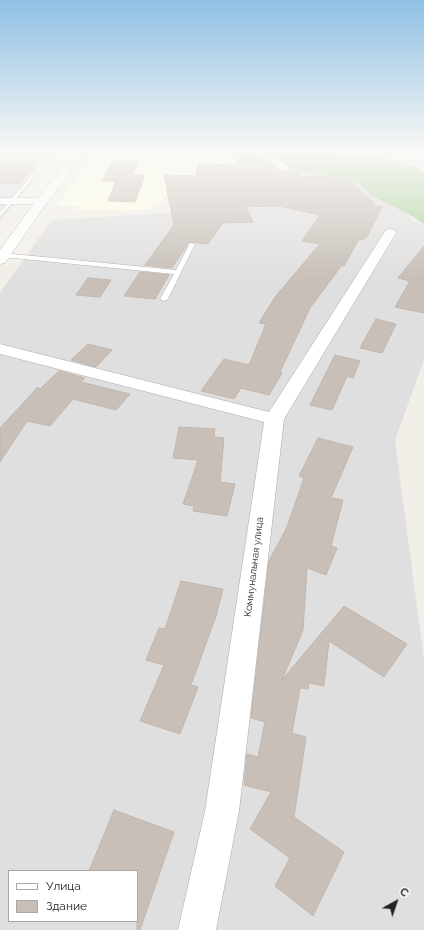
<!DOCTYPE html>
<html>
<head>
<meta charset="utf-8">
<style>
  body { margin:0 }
  #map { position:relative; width:424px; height:930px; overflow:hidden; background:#f2efe9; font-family:Raleway,sans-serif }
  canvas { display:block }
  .legend { position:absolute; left:8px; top:870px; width:130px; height:52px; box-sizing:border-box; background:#fff; border:1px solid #a7a7a7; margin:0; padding:5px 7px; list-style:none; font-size:12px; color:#222 }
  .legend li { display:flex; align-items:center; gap:8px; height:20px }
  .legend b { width:20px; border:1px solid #a7a7a7 }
  .north { position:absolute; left:376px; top:882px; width:40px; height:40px; -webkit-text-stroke:3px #fff; paint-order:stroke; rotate:40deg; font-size:11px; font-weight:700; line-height:16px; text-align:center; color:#222 }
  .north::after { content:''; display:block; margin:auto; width:14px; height:18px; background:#222; clip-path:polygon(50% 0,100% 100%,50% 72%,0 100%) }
</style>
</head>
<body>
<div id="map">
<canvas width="424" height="930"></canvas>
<ul class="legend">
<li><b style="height:5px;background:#fff"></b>Улица</li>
<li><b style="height:11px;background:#c7bfb8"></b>Здание</li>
</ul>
<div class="north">С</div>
</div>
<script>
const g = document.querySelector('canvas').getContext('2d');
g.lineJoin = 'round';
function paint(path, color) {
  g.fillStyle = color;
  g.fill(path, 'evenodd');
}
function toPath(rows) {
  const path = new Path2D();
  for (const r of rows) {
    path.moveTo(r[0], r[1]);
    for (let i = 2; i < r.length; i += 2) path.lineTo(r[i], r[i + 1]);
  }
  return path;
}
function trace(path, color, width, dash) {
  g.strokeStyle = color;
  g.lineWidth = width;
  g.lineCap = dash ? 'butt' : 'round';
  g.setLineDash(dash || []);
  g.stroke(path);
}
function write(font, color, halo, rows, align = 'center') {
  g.font = font + ' Raleway,sans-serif';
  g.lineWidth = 3;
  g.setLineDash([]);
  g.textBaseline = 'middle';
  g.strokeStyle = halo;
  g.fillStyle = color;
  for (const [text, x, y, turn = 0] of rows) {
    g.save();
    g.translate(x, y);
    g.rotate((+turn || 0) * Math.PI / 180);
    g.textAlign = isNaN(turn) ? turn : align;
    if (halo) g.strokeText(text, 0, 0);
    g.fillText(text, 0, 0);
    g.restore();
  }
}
const residential = toPath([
  [0,150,59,150,0,222],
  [359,166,415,222,424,224,424,360,395,440,424,660,424,930,0,930,0,293,52,220,282,206,264,171],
  [9,871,137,871,137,921,9,921]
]);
const education = toPath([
  [98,150,262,150,296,169,242,171,169,194,160,203,151,204,151,210,76,210,80,206,58,205]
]);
const forest = toPath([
  [269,150,329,150,347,155,389,159,413,166,424,172,424,224,403,211,372,196,358,183,348,177,292,171,286,165,271,157,268,151]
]);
const building = toPath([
  [230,150,258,150,266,162,270,162,281,172,293,172,295,173,299,173,303,177,338,175,342,179,348,178,374,203,373,206,382,207,367,237,365,237,363,240,359,239,344,266,342,265,310,308,280,372,282,373,269,395,241,388,234,399,201,391,224,359,249,365,266,324,259,323,275,297,320,244,302,241,320,215,280,206,246,207,253,222,223,223,208,244,189,242,172,268,145,265,174,225,164,175,196,176,198,164,238,165,230,150],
  [112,161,138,161,133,175,145,175,135,202,108,201,116,181,102,181,112,161],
  [6,162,39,162,19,184,0,183,0,168,6,162],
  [424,246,424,313,395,307,410,281,398,278,424,246],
  [140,272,169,275,155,299,124,296,140,272],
  [88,278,111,280,100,297,76,295,88,278],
  [376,319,396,324,382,353,360,348,376,319],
  [88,344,112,350,96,367,71,360,88,344],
  [335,355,360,361,353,378,347,376,332,410,310,405,335,355],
  [59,371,85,378,81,382,130,394,116,410,73,399,50,426,27,421,0,462,0,428,38,387,40,389,59,371],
  [179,427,215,429,214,437,224,438,220,482,235,484,227,516,193,511,194,506,183,504,198,460,173,458,179,427],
  [318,438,353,447,331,498,343,500,331,546,337,548,326,575,307,568,303,630,282,680,344,606,407,644,384,677,329,641,324,686,309,683,308,689,300,688,292,733,306,737,294,817,344,852,313,916,275,886,290,858,250,829,271,792,244,785,247,754,258,757,265,722,251,718,269,561,287,527,304,478,299,476,318,438],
  [181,581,223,589,216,616,191,685,198,687,180,734,140,721,164,665,146,660,159,628,165,629,181,581],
  [114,810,174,832,140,930,137,930,137,871,89,871,114,810]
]);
const service = toPath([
  [54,150,58,150,0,217,0,212,54,150],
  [190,243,195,244,168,299,164,301,160,299,174,274,3,257,0,255,3,253,176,270,190,243]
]);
const minor = toPath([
  [0,198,42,198,48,201,42,204,0,204,0,198],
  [390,229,394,230,396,233,284,419,239,811,216,930,178,930,205,811,264,422,0,354,0,344,269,412,384,233,386,230,390,229]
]);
const tertiary = toPath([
  [78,150,88,150,46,204,5,263,0,264,0,250,38,198,78,150]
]);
const streetNames = [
  ["Коммунальная улица",254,567,-83]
];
paint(residential, '#e0dfdf');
paint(education, '#ffffe5');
paint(forest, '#add19e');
paint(building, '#c7bfb8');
trace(building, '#c4b6ab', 1);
trace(service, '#a9a9a9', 1);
trace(minor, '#a9a9a9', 1);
trace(tertiary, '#a9a9a9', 1);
paint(service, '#fff');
paint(minor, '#fff');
paint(tertiary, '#fff');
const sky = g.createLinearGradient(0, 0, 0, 280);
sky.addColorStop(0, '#8fc0e4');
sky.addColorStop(0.54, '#f9f8f5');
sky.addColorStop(1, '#f9f8f500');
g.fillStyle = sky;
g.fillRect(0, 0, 424, 280);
write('10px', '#222', '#fff', streetNames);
</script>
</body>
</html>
